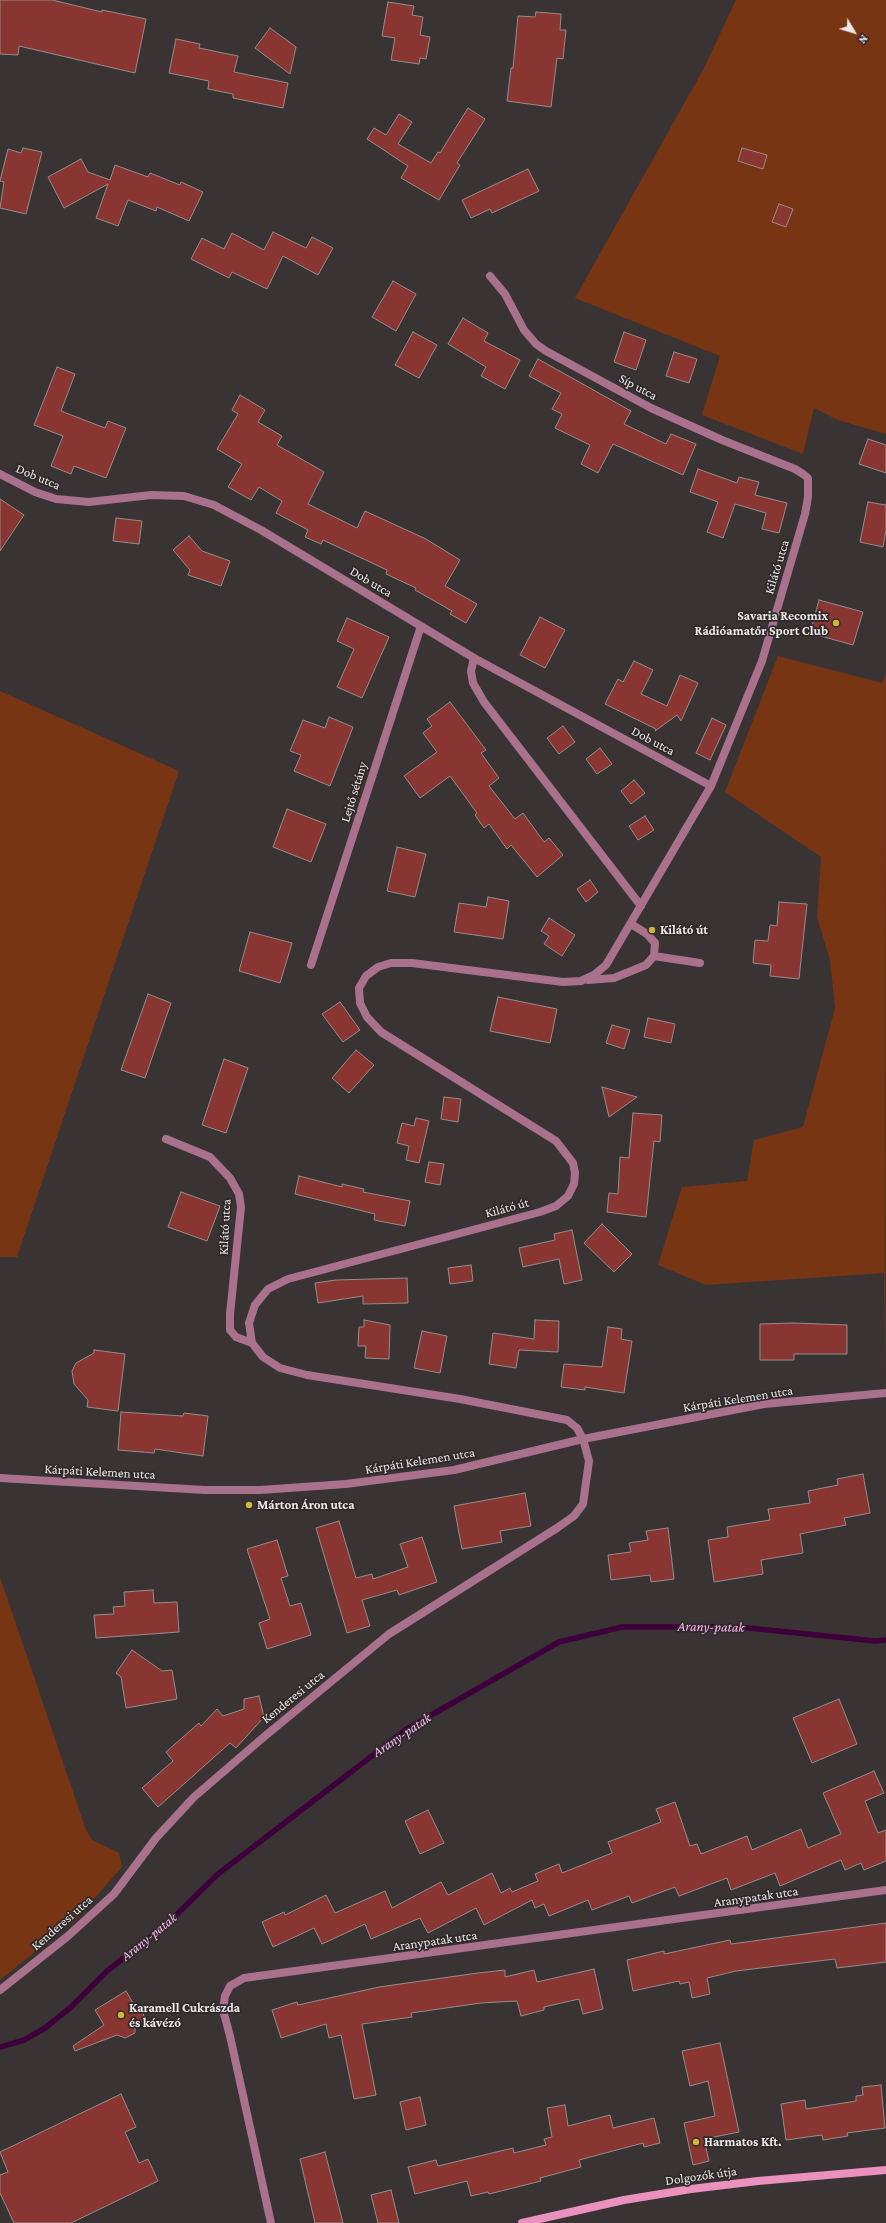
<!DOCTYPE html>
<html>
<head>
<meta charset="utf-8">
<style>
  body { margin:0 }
  #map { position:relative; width:886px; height:2223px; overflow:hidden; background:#3a3334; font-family:"Crimson Pro",serif }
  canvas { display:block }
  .north { position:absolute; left:834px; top:12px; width:40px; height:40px; -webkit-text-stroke:3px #30292a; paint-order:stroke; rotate:128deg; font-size:11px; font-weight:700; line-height:16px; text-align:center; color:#ece8e8 }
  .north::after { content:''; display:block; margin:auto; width:14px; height:18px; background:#ece8e8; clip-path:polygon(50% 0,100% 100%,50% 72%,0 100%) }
</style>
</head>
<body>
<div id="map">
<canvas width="886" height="2223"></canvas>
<div class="north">N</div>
</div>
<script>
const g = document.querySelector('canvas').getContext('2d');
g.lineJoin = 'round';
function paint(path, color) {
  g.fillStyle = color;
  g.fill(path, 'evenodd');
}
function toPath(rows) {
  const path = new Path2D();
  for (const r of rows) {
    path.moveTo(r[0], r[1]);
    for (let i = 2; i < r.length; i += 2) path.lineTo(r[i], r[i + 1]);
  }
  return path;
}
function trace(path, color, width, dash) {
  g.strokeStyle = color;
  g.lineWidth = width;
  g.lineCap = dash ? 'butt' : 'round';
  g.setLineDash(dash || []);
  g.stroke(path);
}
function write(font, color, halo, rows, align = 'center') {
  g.font = font + ' "Crimson Pro",serif';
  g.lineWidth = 3.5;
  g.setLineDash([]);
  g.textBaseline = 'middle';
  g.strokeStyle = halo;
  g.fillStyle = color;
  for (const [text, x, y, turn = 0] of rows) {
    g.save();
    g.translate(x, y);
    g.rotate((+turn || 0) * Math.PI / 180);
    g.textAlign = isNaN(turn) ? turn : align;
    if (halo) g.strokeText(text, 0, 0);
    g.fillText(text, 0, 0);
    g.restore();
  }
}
const green = toPath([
  [736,0,886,0,886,434,838,420,814,408,803,454,702,415,720,356,575,298,703,70],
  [778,656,882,683,886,674,885,1384,884,1273,706,1285,658,1265,682,1187,747,1181,754,1140,803,1127,835,1008,830,960,817,917,821,857,725,792],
  [0,691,179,771,17,1257,0,1257],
  [0,1577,86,1830,92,1840,119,1853,122,1867,76,1919,0,1980]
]);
const stream = toPath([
  [0,2047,24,2040,45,2028,71,2007,107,1971,166,1925,218,1874,407,1729,559,1642,622,1627,739,1627,875,1641,886,1640]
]);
const building = toPath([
  [0,0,52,0,102,12,102,10,146,19,135,73,19,46,18,55,0,54,0,0],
  [388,2,414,6,412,15,423,17,420,35,430,37,426,59,420,58,419,64,391,60,395,38,382,36,388,2],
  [536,12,561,14,560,30,566,30,563,59,557,58,551,107,507,101,511,68,513,68,518,16,535,17,536,12],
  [270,28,296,47,290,74,255,48,270,28],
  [176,39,200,44,199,48,238,56,234,72,288,83,283,108,233,98,233,94,208,89,209,81,169,73,176,39],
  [468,108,485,119,457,163,460,165,439,200,401,178,408,166,367,139,374,128,386,135,399,114,412,122,398,144,431,163,438,152,440,153,468,108],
  [23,148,42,152,26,214,0,208,4,182,0,181,8,149,21,153,23,148],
  [742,148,767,155,763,169,738,161,742,148],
  [81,159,88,172,110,180,115,165,148,177,150,173,180,185,181,182,203,192,189,221,157,207,156,211,128,200,118,226,96,218,108,184,64,208,48,177,81,159],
  [528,169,539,191,492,213,490,209,471,218,462,200,528,169],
  [779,204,793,209,786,227,772,222,779,204],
  [273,232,306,248,312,237,333,248,318,275,283,256,267,289,232,272,229,278,191,259,202,238,224,249,232,233,264,250,273,232],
  [393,281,416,294,396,331,372,317,393,281],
  [463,318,488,333,484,341,520,360,505,389,481,376,486,367,448,344,463,318],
  [413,332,437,345,419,378,395,365,413,332],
  [624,332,646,340,636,370,614,362,624,332],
  [674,352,697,359,689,383,666,376,674,352],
  [538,359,631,411,624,424,666,444,671,434,696,444,683,475,613,444,598,473,581,464,590,445,555,428,562,414,552,409,561,393,529,376,538,359],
  [57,367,75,374,61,411,105,428,108,421,126,428,106,478,74,466,71,474,51,466,63,436,34,425,57,367],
  [240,395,265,410,258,422,282,436,277,445,324,472,308,504,357,528,365,511,426,539,460,560,445,586,477,604,466,623,450,614,452,611,415,590,416,588,386,574,387,570,323,540,321,544,305,537,308,530,276,513,282,501,259,487,251,500,228,487,242,464,217,449,238,414,232,410,240,395],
  [868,439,886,445,886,473,859,464,868,439],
  [698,469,737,483,739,477,759,482,755,495,787,503,779,533,762,529,766,513,735,504,723,538,707,532,718,502,690,492,698,469],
  [0,499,24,515,0,551,0,499],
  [868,502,886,505,886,530,883,547,860,542,868,502],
  [116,518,142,521,139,544,113,541,116,518],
  [189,536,202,551,230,561,221,586,188,575,190,570,173,550,189,536],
  [819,600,863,612,853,645,810,633,819,600],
  [540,617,565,630,545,668,520,655,540,617],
  [347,618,389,637,362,698,337,687,354,649,337,641,347,618],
  [634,661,653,670,641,694,667,706,680,675,698,683,681,721,677,715,655,731,656,729,605,704,618,679,623,682,634,661],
  [450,702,486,750,481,753,499,778,489,786,515,819,523,813,544,842,549,838,563,855,537,877,511,845,507,849,489,824,484,828,475,815,477,813,450,776,420,798,404,776,437,752,423,733,432,726,427,719,450,702],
  [329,717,353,727,330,786,294,771,301,755,290,751,303,720,325,728,329,717],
  [712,718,726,725,710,760,696,753,712,718],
  [563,726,575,742,559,754,547,738,563,726],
  [600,748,612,764,597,774,586,759,600,748],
  [634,780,645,793,631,804,621,791,634,780],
  [287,809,326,824,311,862,273,847,287,809],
  [645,816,654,830,638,840,629,826,645,816],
  [397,847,426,854,415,897,387,891,397,847],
  [590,880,598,892,586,902,577,889,590,880],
  [488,897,509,901,503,939,454,932,459,903,486,907,488,897],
  [779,902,807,904,799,979,770,976,771,965,753,963,755,940,768,941,770,925,777,926,779,902],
  [549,918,575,935,562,956,544,944,549,936,541,931,549,918],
  [250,932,292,943,280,983,239,971,250,932],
  [148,994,171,1003,145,1078,121,1070,148,994],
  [498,997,557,1009,550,1043,490,1031,498,997],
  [340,1002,360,1030,343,1042,322,1014,340,1002],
  [648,1018,675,1024,671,1043,644,1037,648,1018],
  [612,1025,630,1030,624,1049,606,1043,612,1025],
  [356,1050,374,1065,349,1093,332,1078,356,1050],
  [224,1059,248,1068,226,1133,202,1125,224,1059],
  [602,1087,637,1097,609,1117,602,1087],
  [444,1097,461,1099,458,1122,441,1119,444,1097],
  [633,1113,662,1115,660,1142,654,1141,646,1217,607,1212,609,1193,618,1194,620,1157,629,1158,633,1113],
  [416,1118,429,1121,419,1163,406,1160,409,1146,397,1143,402,1123,414,1126,416,1118],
  [429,1162,444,1164,440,1185,425,1182,429,1162],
  [299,1176,342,1187,342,1184,364,1189,363,1192,410,1201,405,1226,374,1220,375,1214,295,1194,299,1176],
  [181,1192,220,1206,207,1241,168,1227,181,1192],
  [602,1224,632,1254,614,1272,584,1243,602,1224],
  [572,1230,582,1280,564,1284,559,1259,523,1267,519,1248,555,1240,554,1234,572,1230],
  [471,1265,473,1281,450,1284,448,1268,471,1265],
  [407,1278,408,1303,363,1304,363,1296,318,1303,315,1283,336,1280,407,1278],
  [364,1320,390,1325,389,1359,365,1358,366,1346,358,1346,359,1327,364,1327,364,1320],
  [535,1320,559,1321,558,1352,519,1350,516,1368,489,1364,493,1333,534,1339,535,1320],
  [794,1323,847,1325,847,1354,794,1354,794,1360,760,1360,760,1324,794,1323],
  [608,1327,622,1329,621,1339,632,1341,624,1393,585,1387,585,1390,561,1387,564,1364,602,1367,608,1327],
  [422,1331,447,1336,440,1373,414,1368,422,1331],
  [94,1350,125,1354,118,1411,87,1407,88,1400,74,1384,72,1371,76,1363,94,1353,94,1350],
  [121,1412,183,1416,184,1413,208,1416,203,1456,155,1449,154,1453,118,1450,121,1412],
  [863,1474,870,1513,844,1518,846,1525,800,1534,803,1553,761,1560,763,1574,714,1582,708,1540,728,1537,727,1527,770,1520,768,1509,810,1503,808,1491,838,1485,837,1479,863,1474],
  [525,1493,531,1526,500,1531,502,1542,462,1549,454,1506,525,1493],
  [339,1521,356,1578,372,1574,373,1579,408,1567,400,1544,422,1537,437,1582,399,1595,397,1590,362,1600,370,1626,347,1633,316,1528,339,1521],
  [668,1528,674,1579,651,1582,650,1575,611,1580,608,1555,631,1552,629,1543,648,1540,646,1531,668,1528],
  [277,1540,288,1576,281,1578,290,1606,301,1603,311,1635,267,1649,259,1623,270,1619,247,1549,277,1540],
  [153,1590,154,1603,177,1602,179,1632,96,1638,94,1615,114,1614,113,1607,125,1606,124,1592,153,1590],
  [132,1650,162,1671,172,1670,177,1699,126,1708,121,1677,116,1673,132,1650],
  [259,1696,264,1717,236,1748,230,1743,158,1807,142,1788,173,1761,166,1752,199,1723,201,1726,217,1709,223,1716,244,1709,244,1699,259,1696],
  [839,1699,857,1744,812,1763,793,1718,839,1699],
  [874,1771,884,1793,865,1801,878,1833,886,1830,886,1861,864,1870,861,1863,845,1870,841,1860,780,1886,775,1873,731,1890,727,1878,679,1896,675,1887,632,1903,629,1896,592,1910,588,1900,549,1916,544,1904,535,1908,532,1900,484,1925,476,1908,428,1933,420,1918,371,1939,365,1924,322,1944,314,1928,273,1947,262,1922,284,1912,285,1915,326,1895,335,1913,385,1891,392,1908,441,1882,448,1895,492,1873,501,1893,510,1888,512,1892,538,1881,535,1874,559,1864,562,1873,612,1853,608,1842,661,1822,656,1809,675,1802,690,1846,697,1844,701,1854,747,1836,752,1850,801,1829,808,1848,841,1834,823,1793,874,1771],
  [428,1810,444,1843,420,1854,405,1821,428,1810],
  [886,1923,886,1962,837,1968,835,1959,736,1971,707,1978,710,1994,692,1998,689,1982,680,1984,679,1981,633,1991,627,1960,664,1951,664,1954,730,1940,731,1944,886,1923],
  [594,1969,603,2009,583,2014,579,1999,544,2007,544,2010,521,2016,517,2001,481,2003,411,2013,412,2017,362,2024,376,2095,354,2099,341,2035,329,2038,326,2024,281,2038,272,2010,297,2002,298,2005,379,1987,478,1973,505,1970,505,1977,534,1970,537,1982,594,1969],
  [126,1991,133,2003,144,2010,143,2020,135,2026,135,2033,125,2038,117,2035,75,2051,73,2046,104,2025,95,2010,126,1991],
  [720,2043,739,2132,704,2139,709,2161,693,2165,684,2123,715,2116,708,2081,690,2086,682,2051,720,2043],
  [881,2085,885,2128,847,2133,848,2136,823,2140,822,2135,786,2140,781,2104,805,2100,806,2109,856,2101,856,2096,863,2095,862,2087,881,2085],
  [121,2094,136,2127,125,2132,139,2163,148,2159,158,2181,71,2223,14,2223,0,2193,0,2175,8,2172,0,2152,121,2094],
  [420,2097,426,2125,406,2130,400,2102,420,2097],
  [565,2105,568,2126,610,2115,613,2128,654,2118,660,2143,644,2147,643,2143,579,2160,581,2167,540,2178,541,2181,489,2194,488,2192,471,2196,467,2181,415,2194,408,2167,436,2160,438,2166,513,2148,514,2153,546,2145,544,2139,552,2137,547,2108,565,2105],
  [325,2152,343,2223,315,2223,300,2159,325,2152],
  [391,2190,399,2223,378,2223,371,2195,391,2190]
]);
const minor = toPath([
  [0,474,35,492,56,499,89,502,151,495,184,496,214,505,261,530,474,658,711,786],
  [474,658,471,671,473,683,484,702,641,906],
  [654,956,700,963],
  [311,965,421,626],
  [588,980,614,978,646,965,654,956,655,943,647,934,631,924],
  [166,1139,210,1157,230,1178,239,1194,241,1207,230,1314,230,1330,236,1337,252,1343],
  [0,1990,68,1936,114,1894,156,1838,194,1797,265,1736,389,1634,557,1528,574,1516,583,1504,589,1461,583,1439,577,1428,567,1420,460,1399,307,1375,280,1368,263,1357,252,1343,249,1323,255,1305,268,1289,288,1279,540,1212,556,1206,568,1196,574,1184,575,1173,573,1163,556,1141,381,1032,367,1017,360,1003,359,988,366,976,378,967,391,963,412,963,563,982,581,981,594,975,606,965,711,786,762,661,805,514,808,497,808,478,803,474,795,469,722,440,651,408,546,351,536,344,524,330,505,294,490,276],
  [271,2223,230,2036,223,2010,225,1996,230,1986,244,1978,886,1890]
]);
const tertiary = toPath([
  [0,1478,205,1490,260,1490,346,1484,454,1470,583,1439,764,1404,886,1393]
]);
const secondary = toPath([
  [522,2223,624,2200,691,2189,758,2181,886,2170]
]);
const markers = [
  [836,623,4,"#cdb938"],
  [652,930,4,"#cdb938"],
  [249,1505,4,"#cdb938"],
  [121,2015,4,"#cdb938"],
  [696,2142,4,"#cdb938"]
];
const streetNames = [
  ["Síp utca",638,387,28],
  ["Dob utca",38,477,23],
  ["Kilátó utca",777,567,-73],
  ["Dob utca",371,582,31],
  ["Dob utca",653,741,28],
  ["Lejtő sétány",354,792,-73],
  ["Kilátó út",507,1208,-15],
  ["Kilátó utca",225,1227,-87],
  ["Kárpáti Kelemen utca",738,1399,-9],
  ["Kárpáti Kelemen utca",420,1461,-9],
  ["Kárpáti Kelemen utca",100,1472,3],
  ["Kenderesi utca",293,1697,-39],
  ["Aranypatak utca",756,1897,-8],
  ["Kenderesi utca",62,1923,-41],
  ["Aranypatak utca",435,1941,-8],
  ["Dolgozók útja",701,2176,-8]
];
const poiNames = [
  ["Savaria Recomix",828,616,"right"],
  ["Rádióamatőr Sport Club",828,631,"right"],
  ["Kilátó út",660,930],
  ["Márton Áron utca",257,1505],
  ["Karamell Cukrászda",129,2008],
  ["és kávézó",129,2023],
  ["Harmatos Kft.",704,2142]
];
const waterNames = [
  ["Arany-patak",711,1627,1],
  ["Arany-patak",402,1735,-34],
  ["Arany-patak",149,1937,-39]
];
paint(green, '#783513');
trace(stream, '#3e003b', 5.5);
paint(building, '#893531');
trace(building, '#958d8c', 1);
trace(minor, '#a9718c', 8);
trace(tertiary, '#a9718c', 8);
trace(secondary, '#ea91bd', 8);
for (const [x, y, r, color] of markers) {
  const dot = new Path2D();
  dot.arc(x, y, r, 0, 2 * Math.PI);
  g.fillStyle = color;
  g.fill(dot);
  trace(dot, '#30292a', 1.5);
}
write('13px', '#ece8e8', '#30292a', streetNames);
write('bold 13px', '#ece8e8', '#30292a', poiNames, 'left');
write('italic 14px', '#fbb3f3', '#30292a', waterNames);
</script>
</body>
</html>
